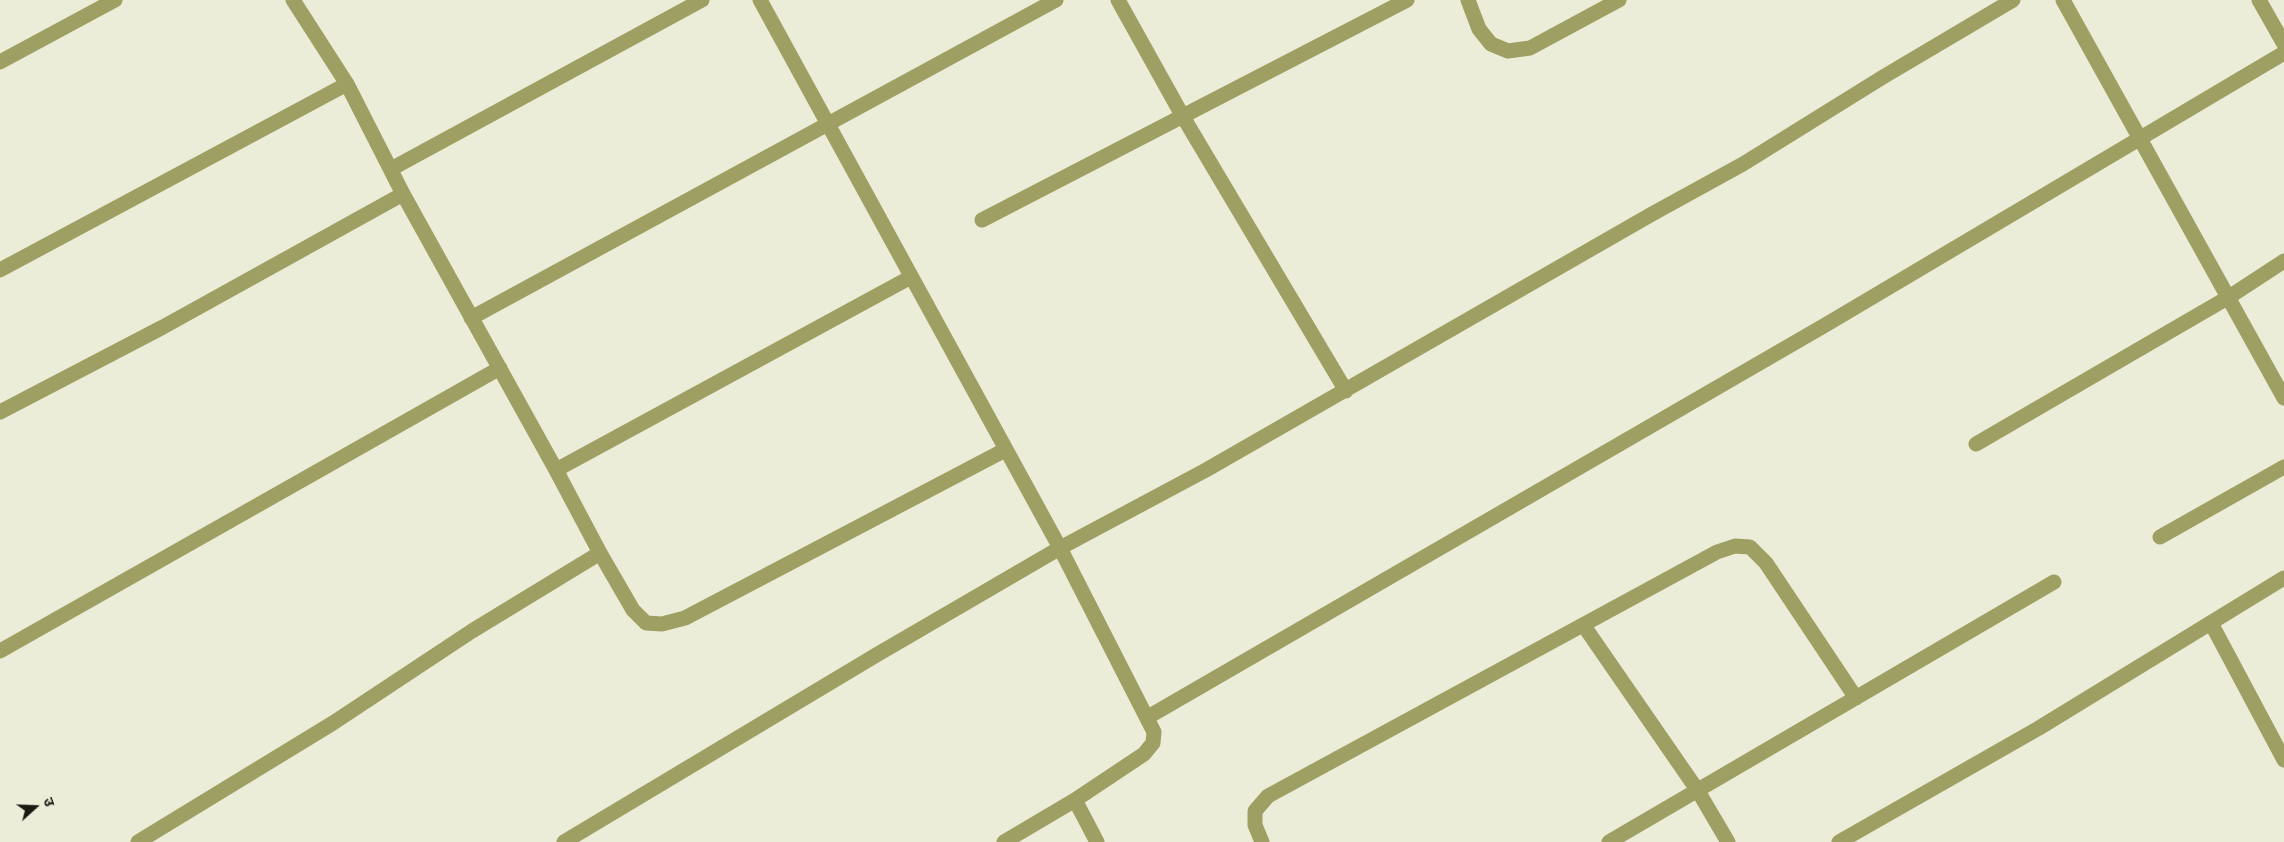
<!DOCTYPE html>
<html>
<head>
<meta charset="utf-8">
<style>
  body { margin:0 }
  #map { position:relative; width:2284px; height:842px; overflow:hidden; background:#ecedd9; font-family:"DejaVu Sans","Noto Sans Devanagari",sans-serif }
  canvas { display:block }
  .north { position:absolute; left:10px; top:782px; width:50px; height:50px; -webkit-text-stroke:4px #ecedd9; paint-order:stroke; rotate:70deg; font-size:14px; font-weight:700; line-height:20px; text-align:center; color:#1a1a13 }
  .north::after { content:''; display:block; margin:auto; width:18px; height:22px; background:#1a1a13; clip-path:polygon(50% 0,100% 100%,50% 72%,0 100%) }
</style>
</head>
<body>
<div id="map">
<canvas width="2284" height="842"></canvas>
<div class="north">उ</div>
</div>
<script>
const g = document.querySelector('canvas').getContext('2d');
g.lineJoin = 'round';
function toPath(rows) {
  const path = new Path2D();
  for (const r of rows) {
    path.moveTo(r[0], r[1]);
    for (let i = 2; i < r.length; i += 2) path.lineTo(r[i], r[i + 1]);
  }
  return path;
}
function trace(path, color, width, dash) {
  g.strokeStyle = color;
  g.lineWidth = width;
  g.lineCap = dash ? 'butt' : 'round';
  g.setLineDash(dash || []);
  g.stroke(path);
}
const street = toPath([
  [293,0,347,84,403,194,556,470,600,553,633,610,646,623,662,624,685,618,1005,450],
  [760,0,1060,548,1154,732,1153,743,1144,754,1075,800,1004,842],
  [1118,0,1182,115,1346,391],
  [1468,0,1479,29,1491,44,1508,51,1530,48,1619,0],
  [2063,0,2284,398],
  [2259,0,2284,44],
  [0,62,115,0],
  [391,169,702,0],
  [982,220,1407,0],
  [0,270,347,84],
  [471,318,1056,0],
  [0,412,163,327,403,194],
  [1976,444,2229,297,2284,261],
  [556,470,911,277],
  [2160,537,2284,467],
  [2211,623,2284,760],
  [1584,626,1698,791,1728,842],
  [0,651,500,368],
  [1148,717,1827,324,2284,53],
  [1075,800,1097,842],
  [138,842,333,723,472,631,600,553],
  [564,842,878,654,1060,548,1206,470,1652,214,1743,164,1883,77,2013,0],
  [1262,842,1255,825,1255,811,1268,796,1717,552,1735,546,1750,547,1766,563,1856,698],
  [1609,842,2054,582],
  [1839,842,2039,728,2284,578]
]);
trace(street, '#9e9f62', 15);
</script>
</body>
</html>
